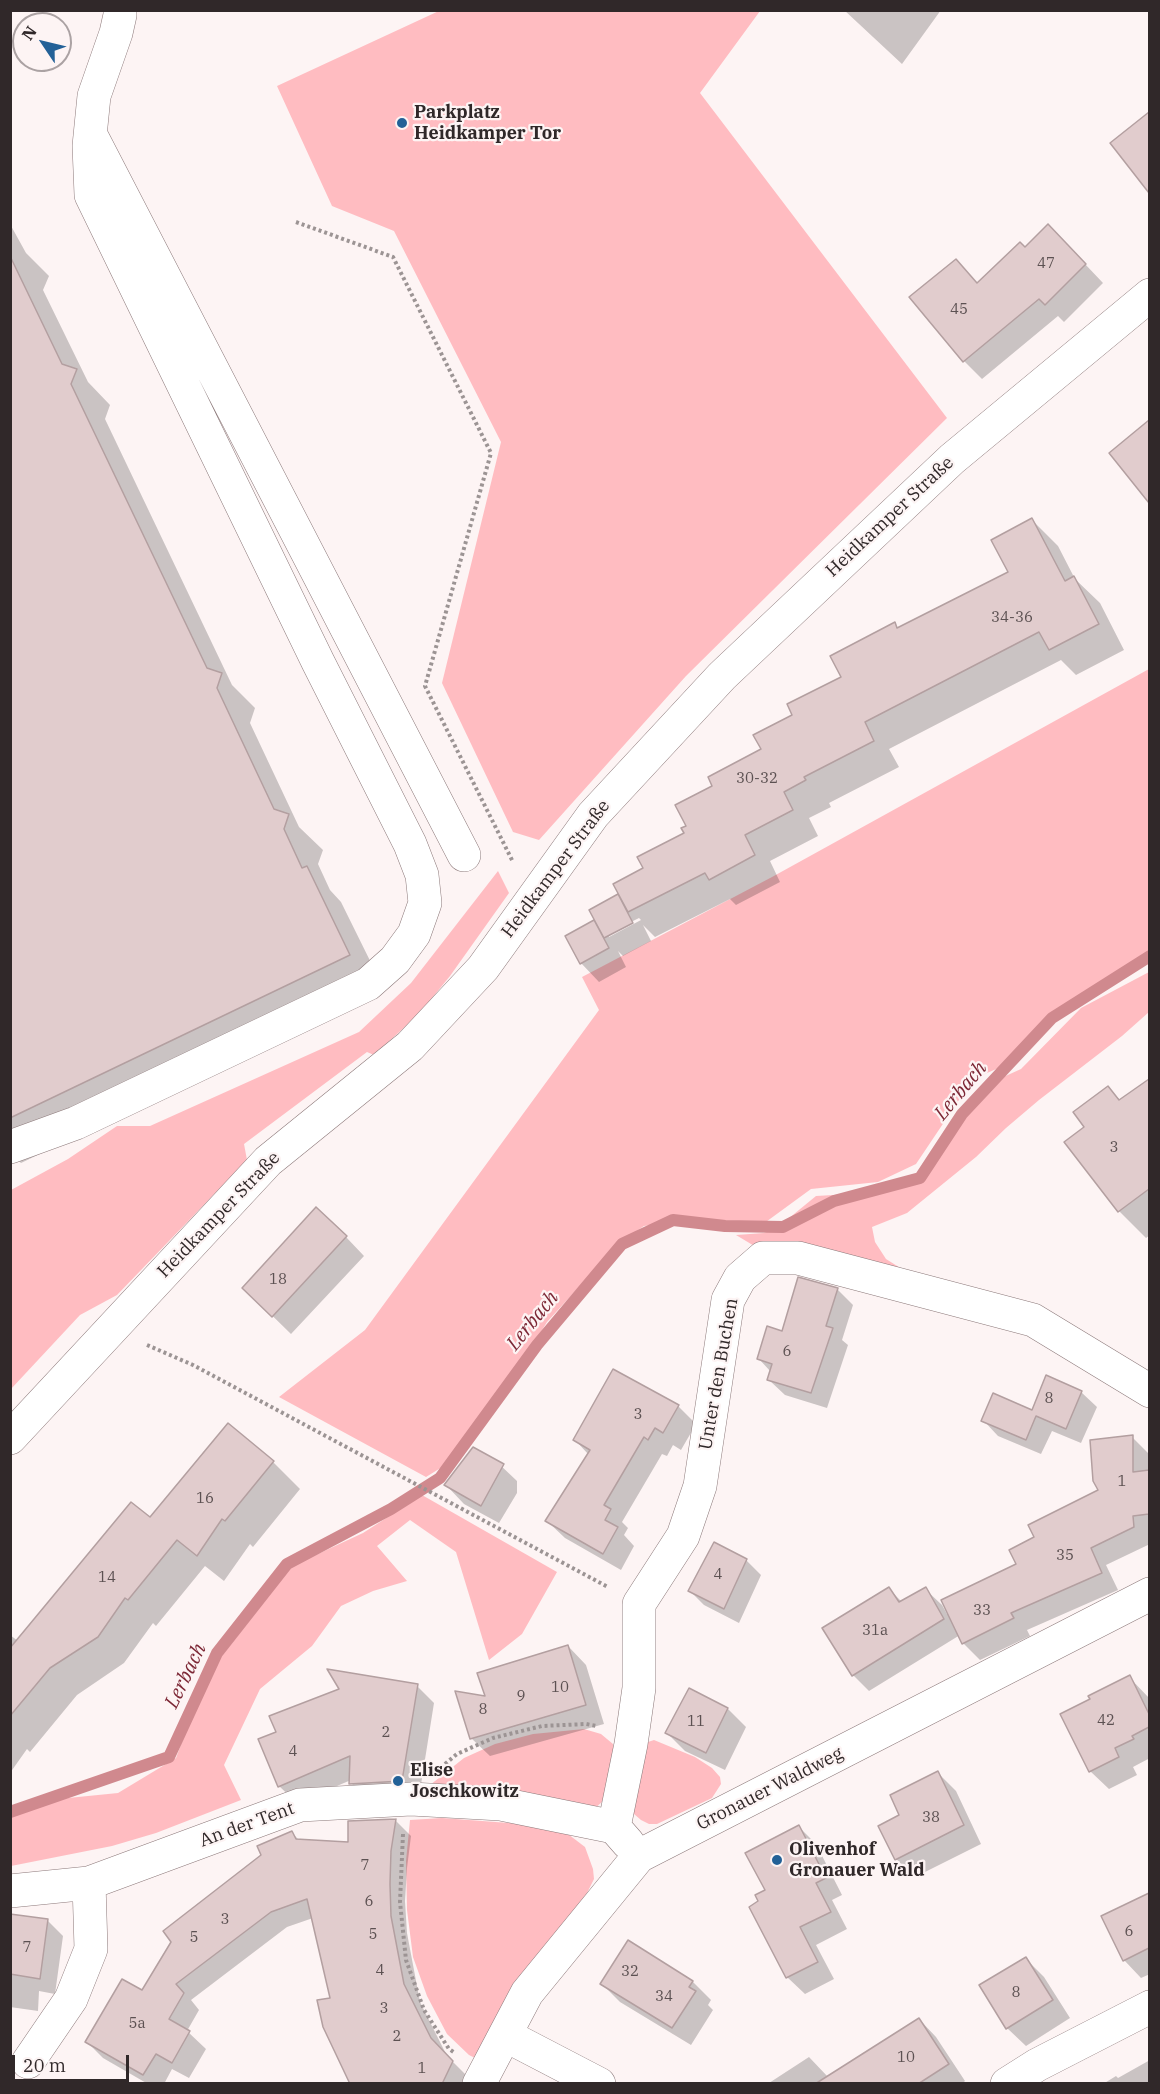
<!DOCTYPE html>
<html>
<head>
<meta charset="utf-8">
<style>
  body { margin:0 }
  #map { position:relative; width:1160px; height:2094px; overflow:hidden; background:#fdf4f4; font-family:"IBM Plex Serif",serif }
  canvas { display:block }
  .frame { position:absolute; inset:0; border:12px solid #302829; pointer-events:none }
  .north { position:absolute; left:12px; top:12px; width:60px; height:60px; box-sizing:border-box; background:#fdf4f4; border:2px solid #aba2a3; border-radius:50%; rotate:305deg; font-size:16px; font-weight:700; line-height:24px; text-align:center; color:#302829 }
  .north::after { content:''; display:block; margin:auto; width:21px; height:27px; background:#236197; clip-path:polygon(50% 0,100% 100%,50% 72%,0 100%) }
  .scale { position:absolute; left:12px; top:2055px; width:117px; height:27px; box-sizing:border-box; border:3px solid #302829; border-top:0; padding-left:8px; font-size:18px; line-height:21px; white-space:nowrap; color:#302829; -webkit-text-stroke:4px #fdf4f4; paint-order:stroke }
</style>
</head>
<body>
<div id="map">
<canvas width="1160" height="2094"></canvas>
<div class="frame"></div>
<div class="north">N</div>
<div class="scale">20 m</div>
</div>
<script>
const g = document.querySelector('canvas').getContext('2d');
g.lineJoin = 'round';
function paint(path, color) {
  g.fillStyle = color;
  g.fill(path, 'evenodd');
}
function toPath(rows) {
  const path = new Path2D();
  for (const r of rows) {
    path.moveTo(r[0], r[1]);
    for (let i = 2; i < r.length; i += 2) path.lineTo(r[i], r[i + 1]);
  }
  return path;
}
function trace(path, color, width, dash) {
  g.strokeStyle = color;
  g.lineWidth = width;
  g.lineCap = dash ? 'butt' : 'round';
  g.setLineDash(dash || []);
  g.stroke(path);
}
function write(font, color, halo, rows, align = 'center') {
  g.font = font + ' "IBM Plex Serif",serif';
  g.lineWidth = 4.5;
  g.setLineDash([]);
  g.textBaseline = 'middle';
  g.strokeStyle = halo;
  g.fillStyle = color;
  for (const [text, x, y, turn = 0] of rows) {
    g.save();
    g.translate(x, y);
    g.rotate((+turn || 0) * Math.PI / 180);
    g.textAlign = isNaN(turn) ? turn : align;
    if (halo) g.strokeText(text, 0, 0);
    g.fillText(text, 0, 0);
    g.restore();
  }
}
const green = toPath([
  [441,10,760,11,700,93,947,418,686,676,539,840,513,832,442,683,501,442,394,231,332,206,277,86],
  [1149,669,1149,962,1076,1000,1015,1061,973,1079,916,1164,878,1182,811,1189,759,1227,728,1229,673,1222,644,1226,619,1243,547,1322,501,1397,447,1464,426,1477,279,1397,365,1330,599,1010,582,977,772,877],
  [498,871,509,893,450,976,419,1014,374,1055,367,1052,244,1144,247,1160,117,1295,80,1315,11,1389,11,1190,68,1159,117,1126,150,1126,359,1032,411,983],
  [1149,972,1149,1012,1122,1036,1039,1100,1006,1128,976,1157,907,1213,872,1227,875,1242,886,1259,910,1274,756,1247,736,1235,764,1233,777,1228,816,1196,885,1192,924,1177,979,1088,1021,1069,1081,1008],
  [422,1495,557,1572,522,1634,489,1660,456,1552,410,1520,377,1546,407,1581,373,1591,341,1606,312,1646,260,1689,224,1765,241,1800,156,1833,112,1846,11,1866,11,1814,38,1801,118,1793,176,1758,206,1676,292,1566,363,1533],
  [584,1729,601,1734,613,1744,615,1760,604,1800,591,1812,430,1785,464,1758,495,1744,533,1734],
  [654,1740,695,1757,712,1768,720,1777,721,1784,712,1798,657,1824,649,1824,641,1820,634,1814,630,1805,648,1742],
  [442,1818,549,1826,564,1831,585,1847,593,1869,594,1879,587,1893,530,1969,479,2060,469,2055,447,2034,427,1996,413,1957,407,1910,406,1861,410,1820]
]);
const shadow = toPath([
  [844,10,941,10,902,64],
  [1150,114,1150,190,1112,144],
  [10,224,26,253,49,276,43,290,88,382,110,405,105,419,232,685,255,708,250,723,299,827,323,850,318,864,330,890,341,902,384,989,21,1163,10,1152],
  [1067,245,1103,283,1064,322,1058,316,982,379,964,361,956,261,978,284,1025,249],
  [1150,422,1150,500,1112,453],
  [1032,520,1058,546,1075,579,1100,603,1124,650,1076,675,1061,660,889,749,899,767,829,803,831,807,809,818,818,836,770,861,780,882,736,905,730,899,655,937,643,925,651,941,623,956,618,951,626,967,599,982,581,963,594,922,598,926,618,896,623,901,645,869,686,833,688,827,715,787,763,750,794,716,843,677,894,624,899,629,1010,572],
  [639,918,641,920,609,937,609,933],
  [1108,1088,1121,1101,1138,1089,1150,1100,1150,1235,1146,1238,1119,1211,1066,1142,1086,1127],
  [346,1237,364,1256,291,1334,244,1288],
  [837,1289,853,1305,842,1340,848,1345,827,1408,785,1395,769,1380,771,1372,759,1359,783,1333],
  [1081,1392,1097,1407,1081,1443,1052,1431,1041,1454,998,1436,983,1420,1033,1412],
  [678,1406,696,1424,681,1450,673,1445,667,1456,662,1454,622,1522,628,1528,624,1535,634,1546,621,1570,565,1538,547,1521,589,1455,575,1440],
  [228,1425,273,1462,300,1489,253,1547,250,1544,224,1581,205,1566,156,1626,153,1623,124,1663,77,1695,30,1752,27,1749,10,1773,10,1635,18,1641,151,1519],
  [1132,1437,1149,1454,1150,1544,1106,1565,1118,1590,1027,1630,1030,1636,980,1660,963,1643,960,1635,869,1691,853,1675,889,1589,902,1602,925,1589,942,1605,947,1614,949,1613,1018,1564,1036,1538,1100,1491],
  [498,1463,517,1481,517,1493,499,1523,464,1504,446,1485],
  [746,1560,761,1575,739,1623,704,1605,690,1591],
  [568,1646,586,1665,604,1724,490,1756,471,1738,487,1697],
  [1129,1677,1150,1699,1150,1758,1133,1767,1137,1775,1109,1789,1090,1771],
  [417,1686,434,1703,419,1797,368,1800,351,1783,351,1780,297,1803,279,1786,278,1733,342,1689],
  [728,1709,746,1727,725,1770,685,1751,667,1733],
  [938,1773,956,1791,981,1844,915,1877,896,1859,901,1816],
  [395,1820,411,1836,407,1868,405,1901,407,1933,420,2002,447,2056,469,2078,466,2084,351,2084,313,1918,287,1927,191,2000,199,2010,187,2031,206,2049,189,2078,172,2069,164,2084,148,2084,103,2058,87,2042,143,1993,292,1833,300,1841,349,1843],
  [799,1827,816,1844,842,1895,832,1900,847,1929,816,1945,834,1979,805,1994,787,1977,760,1902],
  [1150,1895,1150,1974,1141,1978,1124,1960,1103,1917],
  [10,1915,47,1920,63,1936,55,1994,39,1991,38,2011,10,2007],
  [628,1942,693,1982,711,2000,708,2005,713,2010,691,2045,620,2002,602,1984],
  [1026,1959,1044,1977,1070,2018,1026,2046,1007,2028],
  [919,2019,936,2037,965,2081,962,2084,769,2083,809,2057,828,2077],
  [1150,2060,1150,2084,1103,2084,1116,2076,1118,2078]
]);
const stream = toPath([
  [10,1812,169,1757,217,1653,287,1564,391,1509,440,1478,537,1345,622,1244,673,1220,725,1226,783,1227,834,1201,920,1178,962,1114,1052,1018,1150,956]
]);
const building = toPath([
  [1149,112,1149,193,1110,143,1149,112],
  [1048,224,1086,264,1045,305,1039,299,963,362,909,297,956,259,977,283,1020,242,1025,247,1048,224],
  [10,256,62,364,77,369,71,384,207,668,222,673,217,688,274,809,289,814,284,829,302,868,307,866,350,955,10,1118,10,256],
  [1149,420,1149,503,1109,453,1149,420],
  [1032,518,1065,581,1074,576,1099,624,1049,650,1039,632,865,722,874,741,804,777,806,780,784,792,793,810,745,835,755,855,709,880,705,873,628,912,613,884,643,868,637,857,684,833,681,828,686,826,675,805,712,786,708,777,761,749,753,735,792,715,787,704,841,677,830,656,895,622,897,628,1008,572,991,540,1032,518],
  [618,894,633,923,604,938,589,910,618,894],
  [594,920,609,948,580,964,565,936,594,920],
  [1149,1079,1149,1189,1118,1212,1064,1142,1084,1127,1073,1112,1108,1086,1119,1100,1149,1079],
  [316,1207,347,1236,272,1317,242,1288,316,1207],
  [798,1277,838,1288,826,1326,833,1328,811,1393,767,1380,772,1364,757,1359,767,1326,782,1331,798,1277],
  [613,1369,679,1405,663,1433,655,1428,648,1440,644,1437,604,1505,611,1509,605,1520,618,1527,603,1554,545,1521,590,1450,573,1440,613,1369],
  [1046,1375,1082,1391,1066,1429,1036,1416,1026,1440,981,1421,993,1393,1032,1410,1046,1375],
  [228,1423,274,1461,225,1521,222,1519,197,1556,177,1540,128,1600,125,1598,98,1637,50,1668,10,1716,10,1648,131,1502,150,1517,228,1423],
  [1133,1435,1133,1472,1149,1470,1149,1514,1133,1516,1134,1527,1091,1548,1102,1573,1011,1613,1014,1618,962,1644,941,1600,1016,1564,1009,1550,1034,1537,1028,1525,1098,1490,1093,1481,1090,1440,1133,1435],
  [473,1447,504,1464,481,1506,444,1485,473,1447],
  [714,1542,747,1559,724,1609,688,1591,714,1542],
  [889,1587,899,1602,926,1587,944,1619,852,1676,822,1628,889,1587],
  [568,1645,586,1705,470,1739,455,1691,485,1696,477,1673,568,1645],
  [327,1669,418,1684,402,1781,349,1784,350,1756,278,1787,258,1739,276,1732,269,1716,339,1689,327,1669],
  [1130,1675,1149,1714,1149,1727,1132,1736,1134,1739,1115,1748,1119,1757,1089,1772,1060,1714,1090,1699,1088,1696,1130,1675],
  [689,1688,728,1708,706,1753,665,1733,689,1688],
  [938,1771,964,1825,895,1860,878,1826,899,1815,890,1795,938,1771],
  [396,1819,391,1851,390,1884,391,1916,404,1984,431,2038,453,2061,442,2084,350,2084,323,2027,317,2000,330,1998,307,1899,271,1912,176,1984,184,1993,169,2019,190,2031,172,2063,156,2054,143,2075,85,2042,122,1979,142,1990,171,1942,163,1931,261,1855,257,1846,292,1831,296,1839,348,1842,348,1821,396,1819],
  [799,1825,826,1878,816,1883,831,1912,800,1927,818,1962,786,1978,749,1907,758,1901,755,1895,765,1890,745,1853,799,1825],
  [1149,1893,1149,1948,1123,1961,1101,1916,1149,1893],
  [10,1914,48,1919,40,1979,10,1974,10,1914],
  [628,1940,693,1981,689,1987,696,1991,672,2028,600,1984,628,1940],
  [1026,1957,1053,2000,1006,2029,979,1985,1026,1957],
  [919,2018,949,2064,918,2084,815,2084,919,2018]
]);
const path = toPath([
  [296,222,393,257,491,453,425,686,513,862],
  [147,1345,193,1365,608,1587],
  [445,1764,457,1754,493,1738,542,1726,586,1724,597,1726],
  [403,1834,400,1902,406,1960,424,2010,449,2049,455,2053]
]);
const minor = toPath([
  [93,139,464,855],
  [10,1147,76,1123,368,984,395,960,414,934,425,903,422,875,410,844,318,662,91,195,89,146,94,96,116,33,120,15,120,10],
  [10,1438,268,1161,410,1046,483,968,593,815,722,676,952,459,1150,295],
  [614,1827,631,1744,639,1688,639,1604,683,1536,700,1486,728,1300,740,1278,763,1258,798,1258,1033,1320,1150,1391],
  [10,1891,89,1883,300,1805,411,1799,501,1804,614,1827,628,1843],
  [505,2035,599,2084],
  [28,2062,71,1999,91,1949,89,1883],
  [479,2084,527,1993,639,1856,1150,1594],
  [1007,2084,1037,2065,1150,2007]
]);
const markers = [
  [402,123,6,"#236197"],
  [398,1781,6,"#236197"],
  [777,1860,6,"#236197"]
];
const numberNames = [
  ["47",1046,264],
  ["45",959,310],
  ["34-36",1012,618],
  ["30-32",757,779],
  ["3",1114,1148],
  ["18",278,1280],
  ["6",787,1352],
  ["8",1049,1399],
  ["3",638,1415],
  ["1",1122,1482],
  ["16",205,1499],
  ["35",1065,1556],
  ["4",718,1575],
  ["14",107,1578],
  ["33",982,1611],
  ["31a",875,1631],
  ["10",560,1688],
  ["9",521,1697],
  ["8",483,1710],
  ["42",1106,1721],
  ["11",696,1722],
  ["2",386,1733],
  ["4",293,1752],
  ["38",931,1818],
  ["7",365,1866],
  ["6",369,1902],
  ["3",225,1920],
  ["6",1129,1932],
  ["5",373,1935],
  ["5",194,1938],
  ["7",27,1948],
  ["4",380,1971],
  ["32",630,1972],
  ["8",1016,1993],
  ["34",664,1997],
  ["3",384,2009],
  ["5a",137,2024],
  ["2",397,2037],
  ["10",906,2058],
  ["1",422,2069]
];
const poiNames = [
  ["Parkplatz",414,113],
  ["Heidkamper Tor",414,134],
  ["Elise",410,1771],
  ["Joschkowitz",410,1792],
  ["Olivenhof",789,1850],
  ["Gronauer Wald",789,1871]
];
const streetNames = [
  ["Heidkamper Straße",890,517,-43],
  ["Heidkamper Straße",556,869,-53],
  ["Heidkamper Straße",219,1215,-46],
  ["Unter den Buchen",719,1374,-80],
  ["Gronauer Waldweg",770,1789,-27],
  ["An der Tent",247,1825,-20]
];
const waterNames = [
  ["Lerbach",961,1091,-50],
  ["Lerbach",533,1321,-51],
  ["Lerbach",186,1676,-64]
];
paint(green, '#ffbcc1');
paint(shadow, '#0003');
trace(stream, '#d0898e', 12);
paint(building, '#e1cccd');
trace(building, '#b39fa0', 1.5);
trace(minor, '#8c797a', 34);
trace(path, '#9c9494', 4, [3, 3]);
trace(minor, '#fff', 33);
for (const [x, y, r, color] of markers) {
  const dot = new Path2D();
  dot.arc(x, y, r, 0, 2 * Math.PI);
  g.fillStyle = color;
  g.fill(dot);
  trace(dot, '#fdf4f4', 2);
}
write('15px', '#5c5152', null, numberNames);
write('bold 18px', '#302829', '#fdf4f4', poiNames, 'left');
write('18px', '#302829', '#fdf4f4', streetNames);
write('italic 20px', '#7d2836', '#fdf4f4', waterNames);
</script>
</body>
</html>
